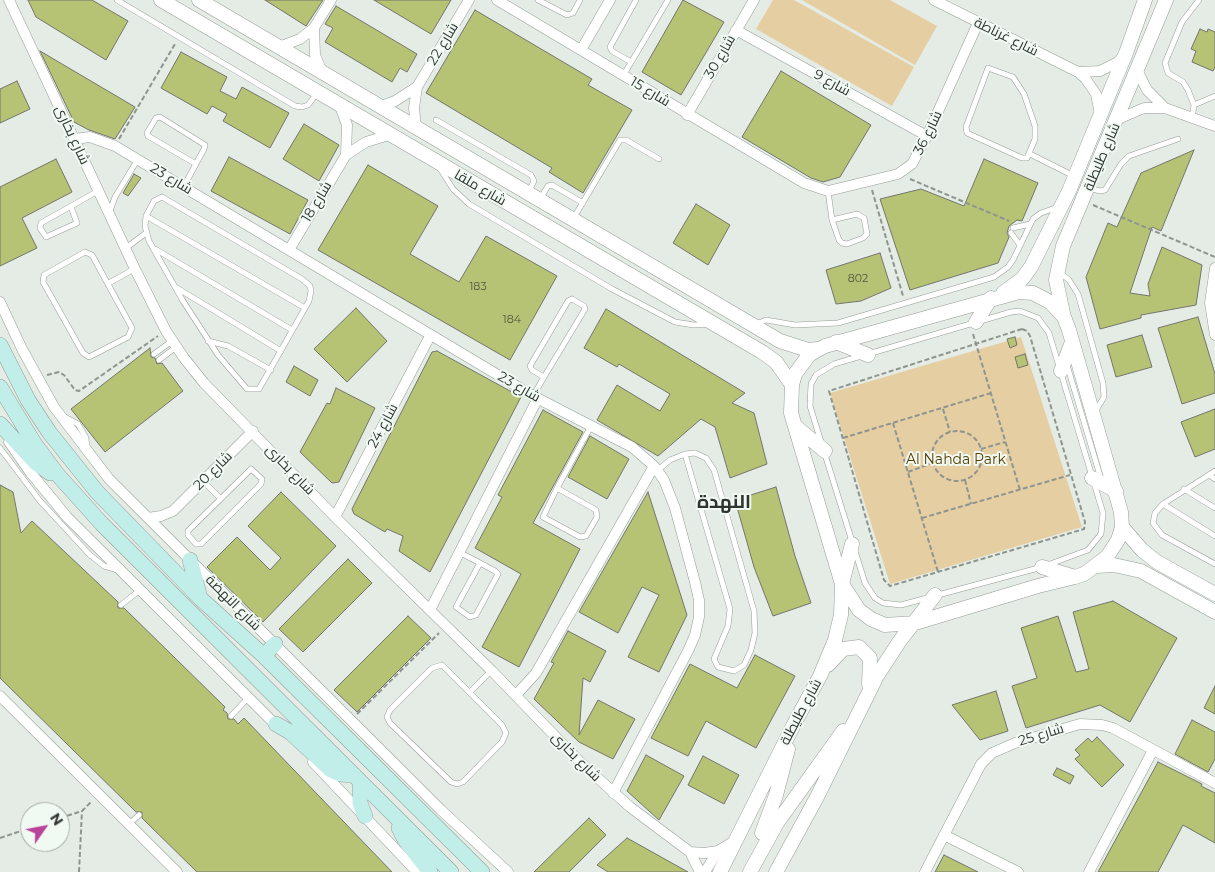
<!DOCTYPE html>
<html>
<head>
<meta charset="utf-8">
<style>
  body { margin:0 }
  #map { position:relative; width:1215px; height:872px; overflow:hidden; background:#e4ece5; font-family:Montserrat,sans-serif }
  canvas { display:block }
  .north { position:absolute; left:20px; top:802px; width:50px; height:50px; box-sizing:border-box; background:#f1f9f3; border:1px solid #a4aaa5; border-radius:50%; rotate:57deg; font-size:14px; font-weight:700; line-height:20px; text-align:center; color:#303431 }
  .north::after { content:''; display:block; margin:auto; width:18px; height:22px; background:#b9439a; clip-path:polygon(50% 0,100% 100%,50% 72%,0 100%) }
</style>
</head>
<body>
<div id="map">
<canvas width="1215" height="872"></canvas>
<div class="north">N</div>
</div>
<script>
const g = document.querySelector('canvas').getContext('2d');
g.lineJoin = 'round';
function paint(path, color) {
  g.fillStyle = color;
  g.fill(path, 'evenodd');
}
function toPath(rows) {
  const path = new Path2D();
  for (const r of rows) {
    if (r.length === 3) {
      path.moveTo(r[0] + r[2], r[1]);
      path.arc(r[0], r[1], r[2], 0, 2 * Math.PI);
      continue;
    }
    path.moveTo(r[0], r[1]);
    for (let i = 2; i < r.length; i += 2) path.lineTo(r[i], r[i + 1]);
  }
  return path;
}
function trace(path, color, width, dash) {
  g.strokeStyle = color;
  g.lineWidth = width;
  g.lineCap = dash ? 'butt' : 'round';
  g.setLineDash(dash || []);
  g.stroke(path);
}
function write(font, color, halo, rows, align = 'center') {
  g.font = font + ' Montserrat,Cairo,sans-serif';
  g.lineWidth = 4;
  g.setLineDash([]);
  g.textBaseline = 'middle';
  g.strokeStyle = halo;
  g.fillStyle = color;
  for (const [text, x, y, turn = 0] of rows) {
    g.save();
    g.translate(x, y);
    g.rotate((+turn || 0) * Math.PI / 180);
    g.textAlign = isNaN(turn) ? turn : align;
    if (halo) g.strokeText(text, 0, 0);
    g.fillText(text, 0, 0);
    g.restore();
  }
}
const green = toPath([
  [773,0,794,0,914,67,892,106,756,29],
  [802,0,890,0,937,26,915,65],
  [1021,337,1082,527,890,584,830,393]
]);
const building = toPath([
  [28,0,92,0,128,21,106,60,36,17,28,0],
  [265,0,323,0,306,26,265,0],
  [374,0,451,0,431,34,374,0],
  [683,0,724,22,681,95,642,72,683,0],
  [336,6,417,54,407,72,400,68,392,82,325,42,333,28,325,24,336,6],
  [475,10,592,79,588,85,632,110,583,193,549,172,552,168,426,93,475,10],
  [1200,29,1207,32,1208,29,1215,32,1215,67,1213,71,1192,62,1196,51,1191,49,1200,29],
  [40,51,135,107,115,139,89,130,74,122,40,51],
  [181,52,227,77,220,91,236,99,242,87,289,113,270,148,223,121,227,114,212,106,207,114,161,88,181,52],
  [781,71,871,125,840,177,823,182,811,178,742,137,781,71],
  [17,81,30,109,0,123,0,89,17,81],
  [304,124,339,145,319,181,283,159,304,124],
  [1194,150,1161,231,1152,227,1130,293,1150,296,1148,284,1162,247,1202,265,1196,305,1141,315,1141,318,1100,329,1086,277,1108,223,1117,227,1141,173,1194,150],
  [229,157,308,200,290,234,211,191,229,157],
  [56,159,72,192,22,218,37,248,0,266,0,187,56,159],
  [984,159,1038,183,1022,221,1017,220,1009,226,1007,233,1009,237,998,263,910,290,880,199,921,189,964,206,984,159],
  [368,165,438,206,410,254,459,282,486,236,557,276,510,360,318,250,368,165],
  [134,174,141,178,128,196,123,193,134,174],
  [696,204,730,225,708,265,673,243,696,204],
  [880,253,891,288,861,301,836,304,826,270,880,253],
  [356,308,387,341,347,382,314,349,356,308],
  [606,309,745,393,732,403,754,413,767,464,730,478,715,427,701,419,658,456,597,420,617,385,660,411,670,394,619,364,617,367,584,348,606,309],
  [1198,317,1215,374,1215,393,1182,404,1158,328,1198,317],
  [1142,335,1152,367,1116,377,1107,345,1142,335],
  [1015,337,1017,345,1010,348,1007,339,1015,337],
  [150,348,151,357,155,358,157,364,162,363,183,391,105,452,71,409,150,348],
  [437,351,521,397,430,572,399,551,403,536,387,529,385,532,354,514,352,509,432,352,437,351],
  [1025,354,1028,365,1018,368,1015,357,1025,354],
  [294,366,318,380,310,396,286,382,294,366],
  [336,388,375,408,339,482,332,483,300,452,327,403,330,404,336,388],
  [1215,409,1215,449,1195,457,1181,422,1215,409],
  [543,410,583,432,533,523,580,549,519,667,482,647,521,574,475,548,502,497,498,495,543,410],
  [590,436,629,459,607,499,568,477,590,436],
  [0,485,13,492,21,533,32,521,118,602,118,608,124,608,225,707,223,710,227,713,228,719,234,719,238,724,244,718,392,872,197,872,142,818,142,812,136,812,0,678,0,485],
  [776,487,795,556,811,603,773,616,754,567,735,500,776,487],
  [281,492,336,546,263,622,207,567,237,537,270,570,281,558,248,526,281,492],
  [648,492,687,615,659,672,628,657,659,595,642,587,618,633,579,612,648,492],
  [348,559,372,583,303,652,279,629,348,559],
  [1113,601,1177,638,1130,722,1100,705,1026,728,1012,686,1037,678,1021,628,1058,616,1076,672,1089,669,1073,612,1113,601],
  [408,616,431,638,357,712,334,690,408,616],
  [568,631,606,651,590,682,583,678,579,735,598,700,635,719,613,759,579,742,534,699,554,663,551,662,568,631],
  [755,655,795,676,756,748,706,721,688,756,651,738,690,664,737,688,755,655],
  [1215,686,1215,714,1204,708,1215,686],
  [996,691,1008,731,980,740,952,705,996,691],
  [1192,720,1215,732,1215,759,1208,772,1175,754,1192,720],
  [1097,737,1124,765,1102,787,1075,759,1080,755,1075,750,1088,738,1092,742,1097,737],
  [646,755,684,776,659,820,627,791,646,755],
  [703,756,739,775,724,804,688,785,703,756],
  [1158,762,1202,784,1201,786,1215,793,1215,843,1183,825,1158,872,1098,872,1158,762],
  [1057,768,1074,776,1070,784,1053,775,1057,768],
  [589,818,606,835,569,872,534,872,589,818],
  [627,838,688,872,608,872,597,865,627,838],
  [944,855,978,872,935,872,944,855]
]);
const path = toPath([
  [119,139,175,44],
  [910,179,1009,221],
  [872,190,903,296],
  [1093,205,1215,257],
  [1022,329,1027,331,1030,336,1085,522,1084,529,890,586,884,580,829,391,1022,329],
  [973,334,1020,490],
  [47,375,59,372,64,375,75,390,79,391,158,336],
  [943,409,950,432],
  [893,423,938,572],
  [957,456,25],
  [843,438,991,393],
  [981,449,1005,442],
  [908,472,932,463],
  [965,480,971,504],
  [922,518,1070,475],
  [357,714,439,633],
  [60,818,82,811,92,801],
  [0,838,30,828],
  [79,872,82,811]
]);
const service = toPath([
  [117,0,295,106,302,107,308,105,318,92],
  [538,0,567,15,573,13,580,0],
  [631,62,612,51,610,47,636,0],
  [988,68,1013,77,1024,94,1035,126,1035,139,1027,158,1022,158,967,133,966,127,988,68],
  [623,76,668,0],
  [1194,105,1215,96],
  [1192,118,1194,105,1188,90,1183,82,1168,73,1165,63,1182,22,1199,0],
  [436,120,531,175,534,181,529,191],
  [1030,154,1074,176],
  [439,167,453,189,469,204,612,289,675,322,694,325,708,324],
  [184,186,204,149,205,145,160,117,156,118,147,133,148,136,196,164],
  [1089,188,1100,191,1105,190,1121,164,1129,156,1178,139],
  [828,191,832,220],
  [162,197,302,279,310,286,311,291,309,301,259,389,247,389,218,355,183,301,149,241,145,226,146,216,154,201,162,197],
  [540,199,548,186,552,185,583,203],
  [71,207,77,223,46,237,40,228,41,223,98,191],
  [110,211,115,197,138,159],
  [857,214,864,218,867,234,863,238,847,244,842,243,839,240,832,220,857,214],
  [146,216,305,308],
  [573,219,620,140,626,140,659,159],
  [1013,228,1030,224],
  [1011,233,1020,245],
  [126,248,146,233],
  [155,249,292,330],
  [85,252,92,255,132,328,128,337,89,357,83,353,43,282,44,275,85,252],
  [1059,272,1069,280,1078,294,1103,383,1104,397,1095,412],
  [109,283,134,269],
  [177,288,281,351],
  [572,299,584,306,585,309,544,377,532,370,530,366,568,301,572,299],
  [1020,311,1038,318,1049,333,1103,513,1101,534,1088,550,1042,567,901,605,883,603,875,598,865,583,818,432,810,406,811,384,816,375,834,364,1011,312,1020,311],
  [756,324,766,320,795,325,838,323,994,277,1008,267,1013,260,1033,219,1041,213,1058,207],
  [208,341,228,346,271,370],
  [154,354,172,341],
  [159,360,176,347],
  [1067,365,1101,479],
  [533,396,544,377],
  [63,416,78,424,86,438,87,449],
  [0,448,40,501,90,555,104,566,118,570],
  [695,453,706,458,714,470,754,611,755,633,751,650,744,665,734,671,718,667,714,659,728,626,730,609,685,454,695,453],
  [251,469,262,479,261,484,201,544,196,544,188,535,188,531,251,469],
  [658,470,670,460,685,454],
  [1215,471,1163,504,1155,513,1153,523,1162,535,1215,564],
  [1209,475,1215,479],
  [204,482,220,498],
  [557,488,596,510,597,517,586,536,580,537,543,517,557,488],
  [557,488,591,426],
  [1184,489,1215,508],
  [1163,504,1215,536],
  [459,552,480,563,495,571,498,574,476,615,470,617,456,607,480,563],
  [121,605,140,590],
  [442,665,502,725,506,733,502,742,463,782,457,784,451,782,390,723,387,717,390,710,432,668,442,665],
  [470,692,491,671],
  [231,716,249,697],
  [129,824,139,815]
]);
const minor = toPath([
  [9,0,135,269,166,331,184,358,204,383,335,517,492,671,581,763,630,807,690,852,700,872],
  [497,0,804,183,828,191,898,174,912,164,927,136,978,23],
  [934,0,1078,72,1085,78,1096,94,1100,114],
  [314,28,315,55,322,72],
  [736,30,927,136],
  [279,47,300,39,314,28,331,0],
  [581,50,610,0],
  [1078,72,1100,71,1118,62,1123,56],
  [1138,72,1147,90,1165,108,1215,126],
  [379,107,395,101,417,87,469,0],
  [687,115,754,0],
  [1118,119,1144,108,1165,108],
  [416,128,414,108,417,87],
  [74,139,90,137,115,146,533,396,632,447,654,466,664,480,675,508,695,582,699,600,699,617,695,635,688,651,613,793],
  [346,155,366,142,389,135],
  [289,250,346,155,347,125,340,106],
  [1215,268,1210,303,1215,335],
  [0,302,22,349,54,407,109,479,441,810,508,872],
  [9,442,30,472,67,517,280,729],
  [335,517,430,336],
  [148,518,161,516,173,511,253,431],
  [430,610,538,398],
  [516,695,536,673,654,466],
  [0,696,177,872],
  [313,762,417,872],
  [944,835,1018,872],
  [690,852,704,853,718,851],
  [705,872,718,851,736,840],
  [925,872,981,764,992,753,1015,743,1080,724,1102,725,1113,728,1215,783],
  [1089,872,1153,750]
]);
const tertiary = toPath([
  [161,0,762,352,776,362,792,385],
  [199,0,780,341,808,350,818,349],
  [1019,292,1033,293,1050,302,1064,317,1069,330,1121,512,1122,527,1118,540,1107,557,1084,574,1075,577,1038,586,915,623,885,625,871,619,859,610,842,584,791,413,792,385,795,374,809,355,825,346,1019,292],
  [1003,293,1022,279,1031,267,1069,191,1126,53,1145,0],
  [1063,313,1056,280,1063,246,1166,0],
  [976,322,991,298],
  [836,342,868,355],
  [1061,371,1072,342],
  [795,426,825,451],
  [1092,478,1116,491],
  [1122,527,1142,550,1157,562,1215,594],
  [1097,566,1114,565,1141,571,1215,612],
  [1042,567,1075,577],
  [828,665,843,649,859,647,870,658,869,684],
  [762,833,776,795,788,749],
  [720,872,794,724,820,676,835,640,841,615,842,584,852,544],
  [750,872,777,823,843,731],
  [776,872,817,797,877,676,899,642,935,595]
]);
const secondary = toPath([
  [0,345,28,400,49,432,97,492,201,599,264,656,482,872],
  [0,387,34,443,57,474,102,524,451,872],
  [0,424,36,463,50,473],
  [190,560,200,598],
  [264,656,275,644],
  [276,724,290,732,331,770,340,774,354,775],
  [360,782,360,803,365,816],
  [399,828,405,840,430,872]
]);
const numberNames = [
  ["802",858,279],
  ["183",478,287],
  ["184",512,320]
];
const streetNames = [
  ["شارع غرناطة",1006,37,26],
  ["شارع 22",443,44,-59],
  ["شارع 30",720,57,-60],
  ["شارع 9",832,83,29],
  ["شارع 15",650,92,31],
  ["شارع 36",928,133,-64],
  ["شارع بخارى",72,135,65],
  ["شارع طليطلة",1102,157,-67],
  ["شارع 23",171,179,31],
  ["شارع ملقا",480,188,30],
  ["شارع 18",317,202,-59],
  ["شارع 23",519,387,30],
  ["شارع 24",383,426,-62],
  ["شارع بخارى",290,470,46],
  ["شارع 20",213,471,-45],
  ["شارع النهضة",233,603,45],
  ["شارع طليطلة",801,712,-62],
  ["شارع 25",1041,735,-17],
  ["شارع بخارى",576,757,45]
];
const parkNames = [
  ["Al Nahda Park",956,460]
];
const districtNames = [
  ["النهدة",724,502]
];
paint(green, '#e6cea3');
paint(building, '#b6c374');
trace(building, '#73756d', 1);
trace(service, '#969d97', 6);
trace(minor, '#969d97', 11);
trace(tertiary, '#969d97', 15);
trace(secondary, '#969d97', 16);
trace(path, '#8e958f', 2, [5, 2.5]);
trace(service, '#fff', 5);
trace(minor, '#fff', 10);
trace(tertiary, '#fff', 14);
trace(secondary, '#c2eee9', 15);
write('11px', '#525842', null, numberNames);
write('14px', '#303431', '#f1f9f3', streetNames);
write('14px', '#573d00', '#f1f9f3', parkNames);
write('bold 19px', '#303431', '#f1f9f3', districtNames);
</script>
</body>
</html>
